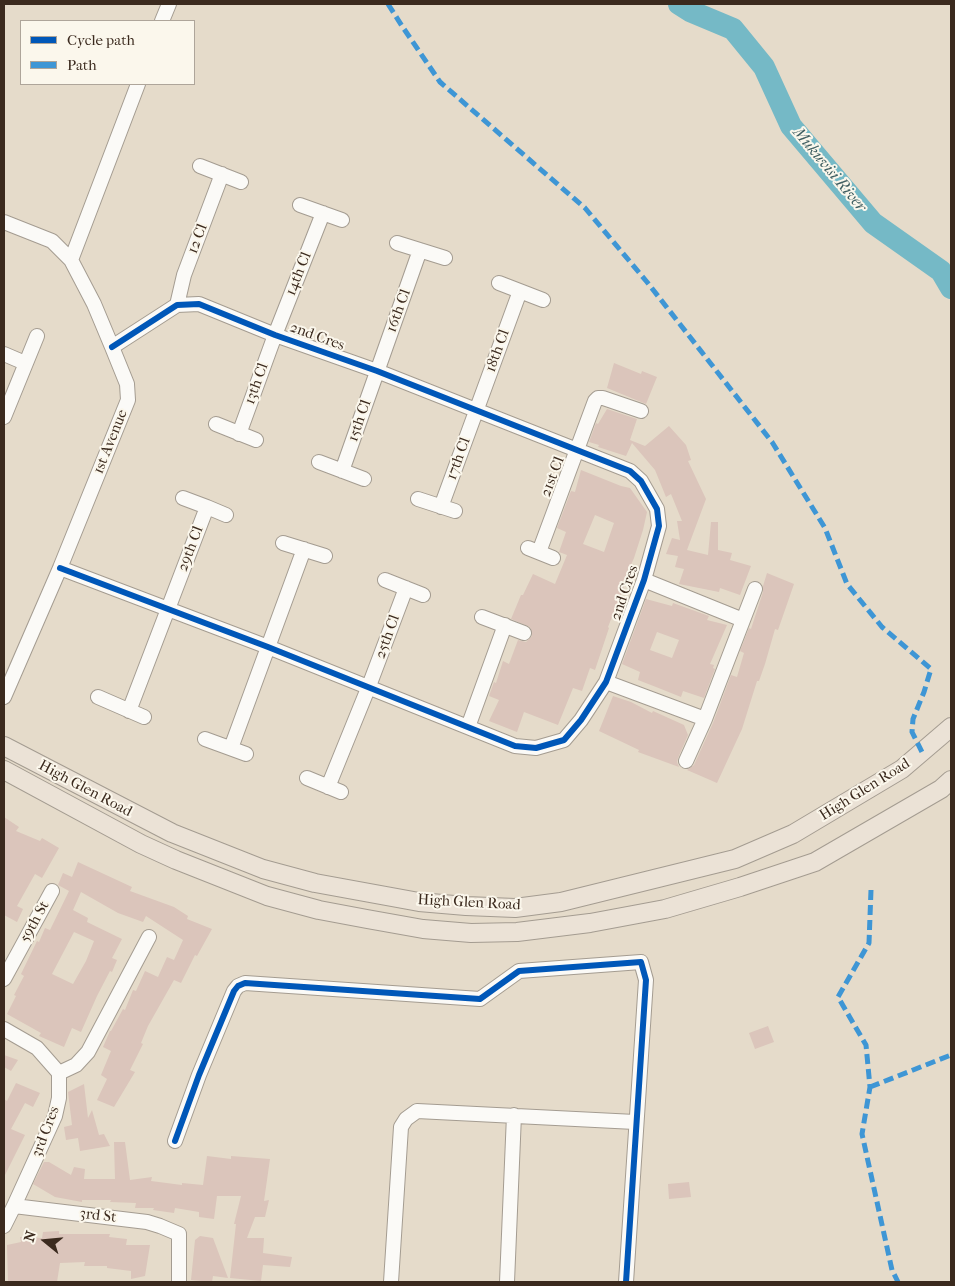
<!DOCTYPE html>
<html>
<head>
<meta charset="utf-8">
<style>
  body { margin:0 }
  #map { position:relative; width:955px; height:1286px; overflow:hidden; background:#e5dbca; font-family:"IM FELL French Canon",serif }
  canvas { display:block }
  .frame { position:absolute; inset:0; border:5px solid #3b2a1e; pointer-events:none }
  .legend { position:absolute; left:20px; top:20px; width:175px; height:65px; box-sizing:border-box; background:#fbf7ec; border:1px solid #aea59a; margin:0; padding:6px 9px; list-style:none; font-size:15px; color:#3b2a1e }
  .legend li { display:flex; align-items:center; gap:10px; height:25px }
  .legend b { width:25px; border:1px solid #aea59a }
  .north { position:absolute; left:20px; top:1216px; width:50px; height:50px; -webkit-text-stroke:4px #fbf7ec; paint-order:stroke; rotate:287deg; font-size:14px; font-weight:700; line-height:20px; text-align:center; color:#3b2a1e }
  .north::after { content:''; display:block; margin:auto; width:18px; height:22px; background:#3b2a1e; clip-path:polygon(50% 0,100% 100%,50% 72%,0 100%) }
</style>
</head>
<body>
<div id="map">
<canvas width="955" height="1286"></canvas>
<div class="frame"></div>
<ul class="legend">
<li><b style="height:6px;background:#0057b8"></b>Cycle path</li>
<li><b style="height:6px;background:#3e96d5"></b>Path</li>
</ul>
<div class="north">N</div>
</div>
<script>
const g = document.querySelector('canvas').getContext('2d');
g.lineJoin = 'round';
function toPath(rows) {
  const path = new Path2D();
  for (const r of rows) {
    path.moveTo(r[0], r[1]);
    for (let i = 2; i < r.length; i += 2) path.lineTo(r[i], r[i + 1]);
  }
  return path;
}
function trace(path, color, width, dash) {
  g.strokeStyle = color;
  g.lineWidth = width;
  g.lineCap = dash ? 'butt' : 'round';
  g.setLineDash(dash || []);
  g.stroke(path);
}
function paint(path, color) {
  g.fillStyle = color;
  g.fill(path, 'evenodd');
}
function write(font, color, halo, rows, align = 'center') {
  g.font = font + ' "IM FELL French Canon",serif';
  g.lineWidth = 4;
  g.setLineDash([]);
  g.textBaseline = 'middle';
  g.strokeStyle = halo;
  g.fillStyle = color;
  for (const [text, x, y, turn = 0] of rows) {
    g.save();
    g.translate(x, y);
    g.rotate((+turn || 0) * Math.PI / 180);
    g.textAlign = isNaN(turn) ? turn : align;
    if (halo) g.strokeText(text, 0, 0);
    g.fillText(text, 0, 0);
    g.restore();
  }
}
const river = toPath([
  [679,4,690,11,733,29,764,67,791,126,873,223,941,271,951,288]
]);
const building = toPath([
  [614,363,641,374,642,371,657,377,646,404,607,388],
  [607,409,637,419,630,440,645,446,669,426,686,445,691,460,688,461,706,499,687,550,708,555,711,522,718,522,718,550,732,553,730,560,751,566,740,595,720,588,719,592,679,584,684,569,675,567,678,556,666,554,672,538,680,540,677,521,682,521,671,494,666,497,655,470,632,443,626,456,598,447,599,445,589,442,596,423,598,424],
  [581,470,621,486,630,488,647,512,643,530,634,558,623,583,625,584,608,627,609,628,595,670,590,668,582,691,573,688,558,725,524,712,517,732,489,721,499,700,489,696,494,682,496,683,503,661,509,664,518,640,526,642,532,636,530,627,511,619,521,595,523,595,533,574,555,584,567,555,559,552,566,532,557,528,571,491,575,492],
  [595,515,614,523,604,552,583,544],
  [767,573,794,584,778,630,775,629,765,664,759,681,757,681,742,729,717,783,687,770,694,765,713,723,731,675,737,677,744,653,740,651,749,628,751,629,763,592,763,586],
  [646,599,672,606,673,603,709,616,707,620,727,625,710,664,714,665,713,668,715,669,704,698,683,691,681,697,656,687,638,680,640,672,622,664],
  [657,632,679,640,672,658,650,650],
  [613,696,631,702,652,713,653,711,684,725,688,735,678,758,677,762,679,767,638,752,639,750,599,731],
  [4,817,19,827,16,831,40,841,42,838,59,848,42,878,35,874,17,906,23,909,17,922,4,915],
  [78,862,132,887,130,891,174,907,188,916,187,919,212,929,197,956,195,955,181,983,174,980,148,1026,141,1043,143,1044,130,1070,135,1072,114,1107,97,1100,107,1079,101,1075,111,1051,103,1047,110,1031,111,1031,123,1009,125,1010,133,990,136,991,145,971,158,977,167,957,174,960,183,940,146,916,143,922,118,913,81,892,73,910,88,918,87,922,122,939,112,958,117,960,112,972,110,971,97,996,81,1032,72,1028,64,1047,39,1036,41,1033,7,1014,16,996,14,995,24,976,21,974,37,941,39,942,45,928,50,930,69,891,58,885,63,873,72,877],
  [74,932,94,941,86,961,73,984,52,974],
  [768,1026,774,1042,755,1049,749,1033],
  [4,1055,18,1060,11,1071,4,1067],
  [16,1083,40,1093,33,1107,25,1103,11,1129,25,1135,4,1177,4,1099,7,1101],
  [84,1084,88,1118,92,1110,99,1135,104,1134,110,1146,80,1151,78,1138,66,1140,64,1127,72,1125,68,1092],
  [114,1142,125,1142,130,1180,152,1177,151,1181,182,1185,182,1183,203,1185,207,1156,231,1159,231,1156,270,1159,264,1201,269,1200,265,1217,255,1217,247,1238,264,1238,263,1253,292,1257,290,1267,263,1265,261,1281,230,1278,236,1224,234,1224,241,1196,217,1196,214,1219,199,1217,199,1212,175,1208,174,1213,153,1210,154,1208,135,1208,136,1203,110,1202,111,1200,82,1200,82,1202,55,1197,33,1184,44,1162,49,1162,71,1175,74,1167,85,1169,84,1179,115,1179],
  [689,1182,691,1197,669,1199,668,1184],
  [59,1231,59,1234,110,1234,109,1237,127,1239,126,1245,150,1245,145,1276,131,1279,131,1271,107,1268,107,1266,84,1266,85,1262,60,1263,57,1282,8,1282,7,1245,21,1242,20,1237,42,1238,43,1232],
  [200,1236,213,1238,228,1278,213,1276,212,1282,191,1280,195,1240]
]);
const minor = toPath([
  [162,21,169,4],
  [200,166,241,182],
  [300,205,342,220],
  [4,222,52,241,71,260,94,304,112,347,127,384,128,400,60,568,4,697],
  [397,243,445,258],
  [71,260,138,84],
  [499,283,543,300],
  [177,305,184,275,222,174],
  [4,354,25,363],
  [4,417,37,336],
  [216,424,256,440],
  [239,434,275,335,323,213],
  [319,462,364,479],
  [342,471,420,250],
  [183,498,207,507],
  [418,499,455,511],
  [441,507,520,291],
  [283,543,325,556],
  [528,548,553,558],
  [539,552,595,401,598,398,603,398,641,411],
  [60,568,268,647,515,746,536,748,564,740,581,720,606,682,644,580,659,526,657,509,641,481,630,471,377,371,275,335,199,304,177,305,112,347],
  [385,580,423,595],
  [644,580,743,620],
  [482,617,524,633],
  [606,682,705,719],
  [98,697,144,717],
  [129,711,207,507,226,515],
  [468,727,505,625],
  [205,739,246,754],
  [231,748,304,549],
  [686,761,705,719,755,589],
  [307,778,341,792],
  [328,787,369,686,406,588],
  [4,979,52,891],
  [4,1029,37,1048,59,1073,59,1098,55,1116,14,1206,4,1226],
  [59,1073,76,1065,88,1052,149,937],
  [175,1141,199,1075,234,991,238,986,245,983,480,999,519,971,641,962,646,980,626,1282],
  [14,1206,147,1222,160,1226,179,1234,179,1282],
  [391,1282,401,1127,406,1119,417,1111,635,1122],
  [507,1282,514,1115]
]);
const major = toPath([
  [4,746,172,833,263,869,315,883,419,902,466,906,515,908,561,902,735,859,793,834,902,769,951,727],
  [4,770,141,844,176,860,267,896,319,910,367,919,423,929,471,933,517,932,590,923,665,909,740,887,815,862,941,789,951,780]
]);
const quiet = toPath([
  [388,4,402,26,440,82,585,208,647,282,772,442,825,528,847,584,882,627,931,669,924,692,913,719,912,732,922,752],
  [871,890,869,943,838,997,866,1045,870,1087,862,1134,892,1270,898,1282],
  [870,1087,951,1055]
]);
const cycleway = toPath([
  [60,568,268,647,515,746,536,748,564,740,581,720,606,682,644,580,659,526,657,509,641,481,630,471,377,371,275,335,199,304,177,305,112,347],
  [175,1141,199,1075,234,991,238,986,245,983,480,999,519,971,641,962,646,980,626,1282]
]);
const streetNames = [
  ["12 Cl",198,239,-69],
  ["14th Cl",299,274,-68],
  ["16th Cl",399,311,-70],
  ["2nd Cres",317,337,20],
  ["18th Cl",498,351,-70],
  ["13th Cl",257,384,-70],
  ["15th Cl",360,421,-71],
  ["1st Avenue",111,442,-68],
  ["17th Cl",459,459,-70],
  ["21st Cl",553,477,-69],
  ["29th Cl",191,549,-69],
  ["2nd Cres",625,593,-71],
  ["25th Cl",388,637,-70],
  ["High Glen Road",85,789,28],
  ["High Glen Road",865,790,-32],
  ["High Glen Road",469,903,3],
  ["59th St",35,922,-61],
  ["3rd Cres",46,1132,-69],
  ["3rd St",98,1216,7]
];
const waterNames = [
  ["Mukuvisi River",829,170,50]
];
trace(river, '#75b9c6', 22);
paint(building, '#dbc5bb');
trace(minor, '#a49c91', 16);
trace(major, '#a49c91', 20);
trace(minor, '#fbfaf7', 14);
trace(major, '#ebe2d6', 18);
trace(quiet, '#3e96d5', 5, [10, 5]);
trace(cycleway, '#0057b8', 6);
write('15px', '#3b2a1e', '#fbf7ec', streetNames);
write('italic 16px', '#3f5e61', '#fbf7ec', waterNames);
</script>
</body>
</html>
